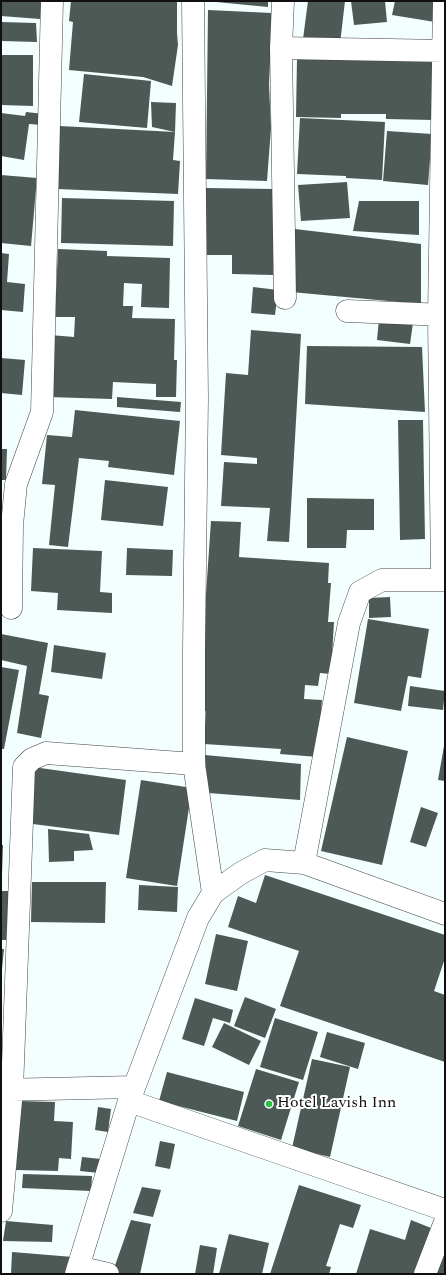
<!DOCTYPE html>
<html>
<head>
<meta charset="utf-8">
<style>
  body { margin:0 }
  #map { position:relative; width:446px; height:1275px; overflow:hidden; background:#f3feff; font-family:Spectral,serif }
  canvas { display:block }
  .frame { position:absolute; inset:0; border:2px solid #101010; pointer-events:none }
</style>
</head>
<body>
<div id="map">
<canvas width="446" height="1275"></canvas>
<div class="frame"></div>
</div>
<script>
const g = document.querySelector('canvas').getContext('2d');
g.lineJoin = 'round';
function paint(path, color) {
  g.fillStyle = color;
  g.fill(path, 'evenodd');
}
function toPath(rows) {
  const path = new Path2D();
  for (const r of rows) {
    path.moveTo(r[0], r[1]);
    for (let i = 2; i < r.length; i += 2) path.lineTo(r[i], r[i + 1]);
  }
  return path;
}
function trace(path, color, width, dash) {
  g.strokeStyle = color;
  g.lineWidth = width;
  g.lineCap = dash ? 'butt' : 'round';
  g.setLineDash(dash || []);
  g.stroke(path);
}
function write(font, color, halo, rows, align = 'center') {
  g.font = font + ' Spectral,serif';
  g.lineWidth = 4;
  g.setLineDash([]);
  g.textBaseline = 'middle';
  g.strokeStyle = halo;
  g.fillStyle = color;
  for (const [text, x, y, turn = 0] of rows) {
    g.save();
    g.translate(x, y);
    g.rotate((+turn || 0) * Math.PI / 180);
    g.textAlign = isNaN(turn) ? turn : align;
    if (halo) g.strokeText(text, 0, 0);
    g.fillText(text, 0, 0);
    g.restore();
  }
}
const building = toPath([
  [1,1,42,1,40,19,1,16],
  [71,1,177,1,177,33,178,45,172,86,143,77,69,70,73,22,69,21],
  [206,1,268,1,268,7],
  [308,1,345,1,340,44,303,39],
  [351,1,385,1,387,22,354,25],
  [395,1,438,1,435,22,392,15],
  [208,10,272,13,269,85,271,128,267,181,206,179],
  [1,22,36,23,37,42,1,41],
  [1,55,33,55,33,106,1,105],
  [297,58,434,59,433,120,386,119,386,114,341,114,341,118,296,117],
  [84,74,151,81,147,128,79,122],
  [151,102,176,103,175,132,152,127],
  [26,112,44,114,42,125,29,124,24,160,1,156,1,113,25,116],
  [300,118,385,122,382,180,346,178,346,176,297,174],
  [60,126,175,132,173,160,180,161,178,194,57,189],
  [387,131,432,134,428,185,383,181],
  [1,175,37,178,31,246,1,243],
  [347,182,350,218,301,221,298,185],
  [206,188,274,189,273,275,232,274,232,255,204,255],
  [62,198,174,201,173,246,61,243],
  [359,201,419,201,419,235,353,231],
  [295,229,421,244,421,304,291,292],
  [58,249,107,251,107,256,170,258,169,308,141,307,142,284,124,283,123,306,133,306,132,318,175,319,174,360,177,360,176,397,156,397,156,384,113,382,112,399,48,397,50,335,74,337,75,317,55,317],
  [1,253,9,254,7,282,25,284,23,312,1,310],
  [253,287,278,290,275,315,251,313],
  [379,319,413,323,410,344,377,340],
  [251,330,301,334,289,542,267,541,270,508,221,506,224,462,257,464,257,458,221,455,226,373,248,375],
  [307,346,422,347,425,412,305,404],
  [1,358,25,360,22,395,1,393],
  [117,397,181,402,180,412,117,407],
  [75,410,180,421,174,475,108,467,109,461,79,458,68,547,49,545,55,485,42,484,47,435,72,437],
  [398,420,423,420,425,539,400,540],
  [1,449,7,449,6,480,1,480],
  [105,480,168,487,163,526,101,520],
  [307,498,374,499,374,530,347,530,346,548,307,548],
  [211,521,241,522,239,557,329,563,328,583,331,583,328,622,334,622,331,674,320,673,318,686,305,685,304,699,322,700,318,757,280,754,281,749,204,744,206,711,198,711],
  [33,548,102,551,100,592,112,593,112,613,57,610,58,593,31,591],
  [127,548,173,550,172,576,126,575],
  [390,597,391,617,369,618,369,598],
  [368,619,429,629,421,678,408,676,401,711,354,703],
  [1,634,48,643,39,694,49,696,41,738,17,733,27,666,1,660],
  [54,645,106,653,102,679,51,672],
  [1,667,19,670,4,749,1,749],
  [410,686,445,691,443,710,408,706],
  [347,737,408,751,382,865,321,851],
  [444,746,445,746,445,781,438,780],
  [205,755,301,764,300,800,208,793],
  [33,767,126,780,119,835,25,823],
  [141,780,192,788,177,886,126,878],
  [421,807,438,813,426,847,410,842],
  [48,829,89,834,93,850,74,851,74,861,49,862],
  [1,845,3,845,2,874,1,874],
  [265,875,445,935,445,958,434,991,445,995,445,1062,280,1006,299,951,228,927,238,896,256,903],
  [32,882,106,882,105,923,31,922],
  [139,885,178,887,177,912,138,910],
  [1,891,11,891,10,940,1,940],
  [216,934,248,941,237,991,205,984],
  [1,949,4,949,2,969,1,969],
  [245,997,276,1009,265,1038,234,1026],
  [195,998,233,1010,230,1023,213,1018,204,1046,182,1039],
  [275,1018,318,1032,303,1080,260,1067],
  [224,1023,261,1041,249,1065,212,1047],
  [327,1032,365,1043,358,1069,320,1057],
  [312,1059,350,1067,330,1157,292,1148],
  [256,1069,299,1082,281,1140,238,1126],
  [167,1072,244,1092,237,1121,159,1101],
  [19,1101,55,1102,54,1121,73,1122,71,1159,59,1158,58,1171,16,1170],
  [98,1107,111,1109,108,1132,95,1130],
  [160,1141,175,1144,170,1169,155,1166],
  [82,1157,101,1159,99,1173,80,1171],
  [23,1174,92,1176,91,1191,22,1188],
  [299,1185,361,1205,353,1228,340,1224,326,1266,331,1267,329,1274,270,1274],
  [142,1187,161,1190,153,1217,133,1213],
  [131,1220,151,1224,140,1274,112,1274],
  [411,1220,436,1230,422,1274,356,1274,370,1229,405,1240],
  [6,1221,53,1225,52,1242,3,1241],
  [229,1234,269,1243,262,1274,219,1274],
  [445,1240,445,1274,432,1274],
  [200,1245,217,1248,213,1274,195,1274],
  [12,1252,73,1257,68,1274,11,1274]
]);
const minor = toPath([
  [193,1,197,398,194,648,194,764,213,893],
  [283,1,281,48,285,298],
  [281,48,445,51],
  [347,311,445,315],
  [442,580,439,315,444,1],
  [11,608,12,525,16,484,42,412,52,1],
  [304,863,349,623,360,592,382,580,445,580],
  [1,1090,134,1087],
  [129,1101,445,1210],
  [1,1211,12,1090,24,767,32,759,46,753,194,764],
  [78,1267,108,1274],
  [76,1274,129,1101,198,918,213,893,241,873,265,860,304,863,445,914],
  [425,1274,445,1222]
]);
const markers = [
  [269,1104,4,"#27c048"]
];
const poiNames = [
  ["Hotel Lavish Inn",277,1104]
];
paint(building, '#4c5954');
trace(minor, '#434343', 23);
trace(minor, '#fff', 22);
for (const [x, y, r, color] of markers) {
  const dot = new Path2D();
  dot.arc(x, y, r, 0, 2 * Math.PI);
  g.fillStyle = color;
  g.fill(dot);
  trace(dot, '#fff', 1.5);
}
write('16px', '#101010', '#fff', poiNames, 'left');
</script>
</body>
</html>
